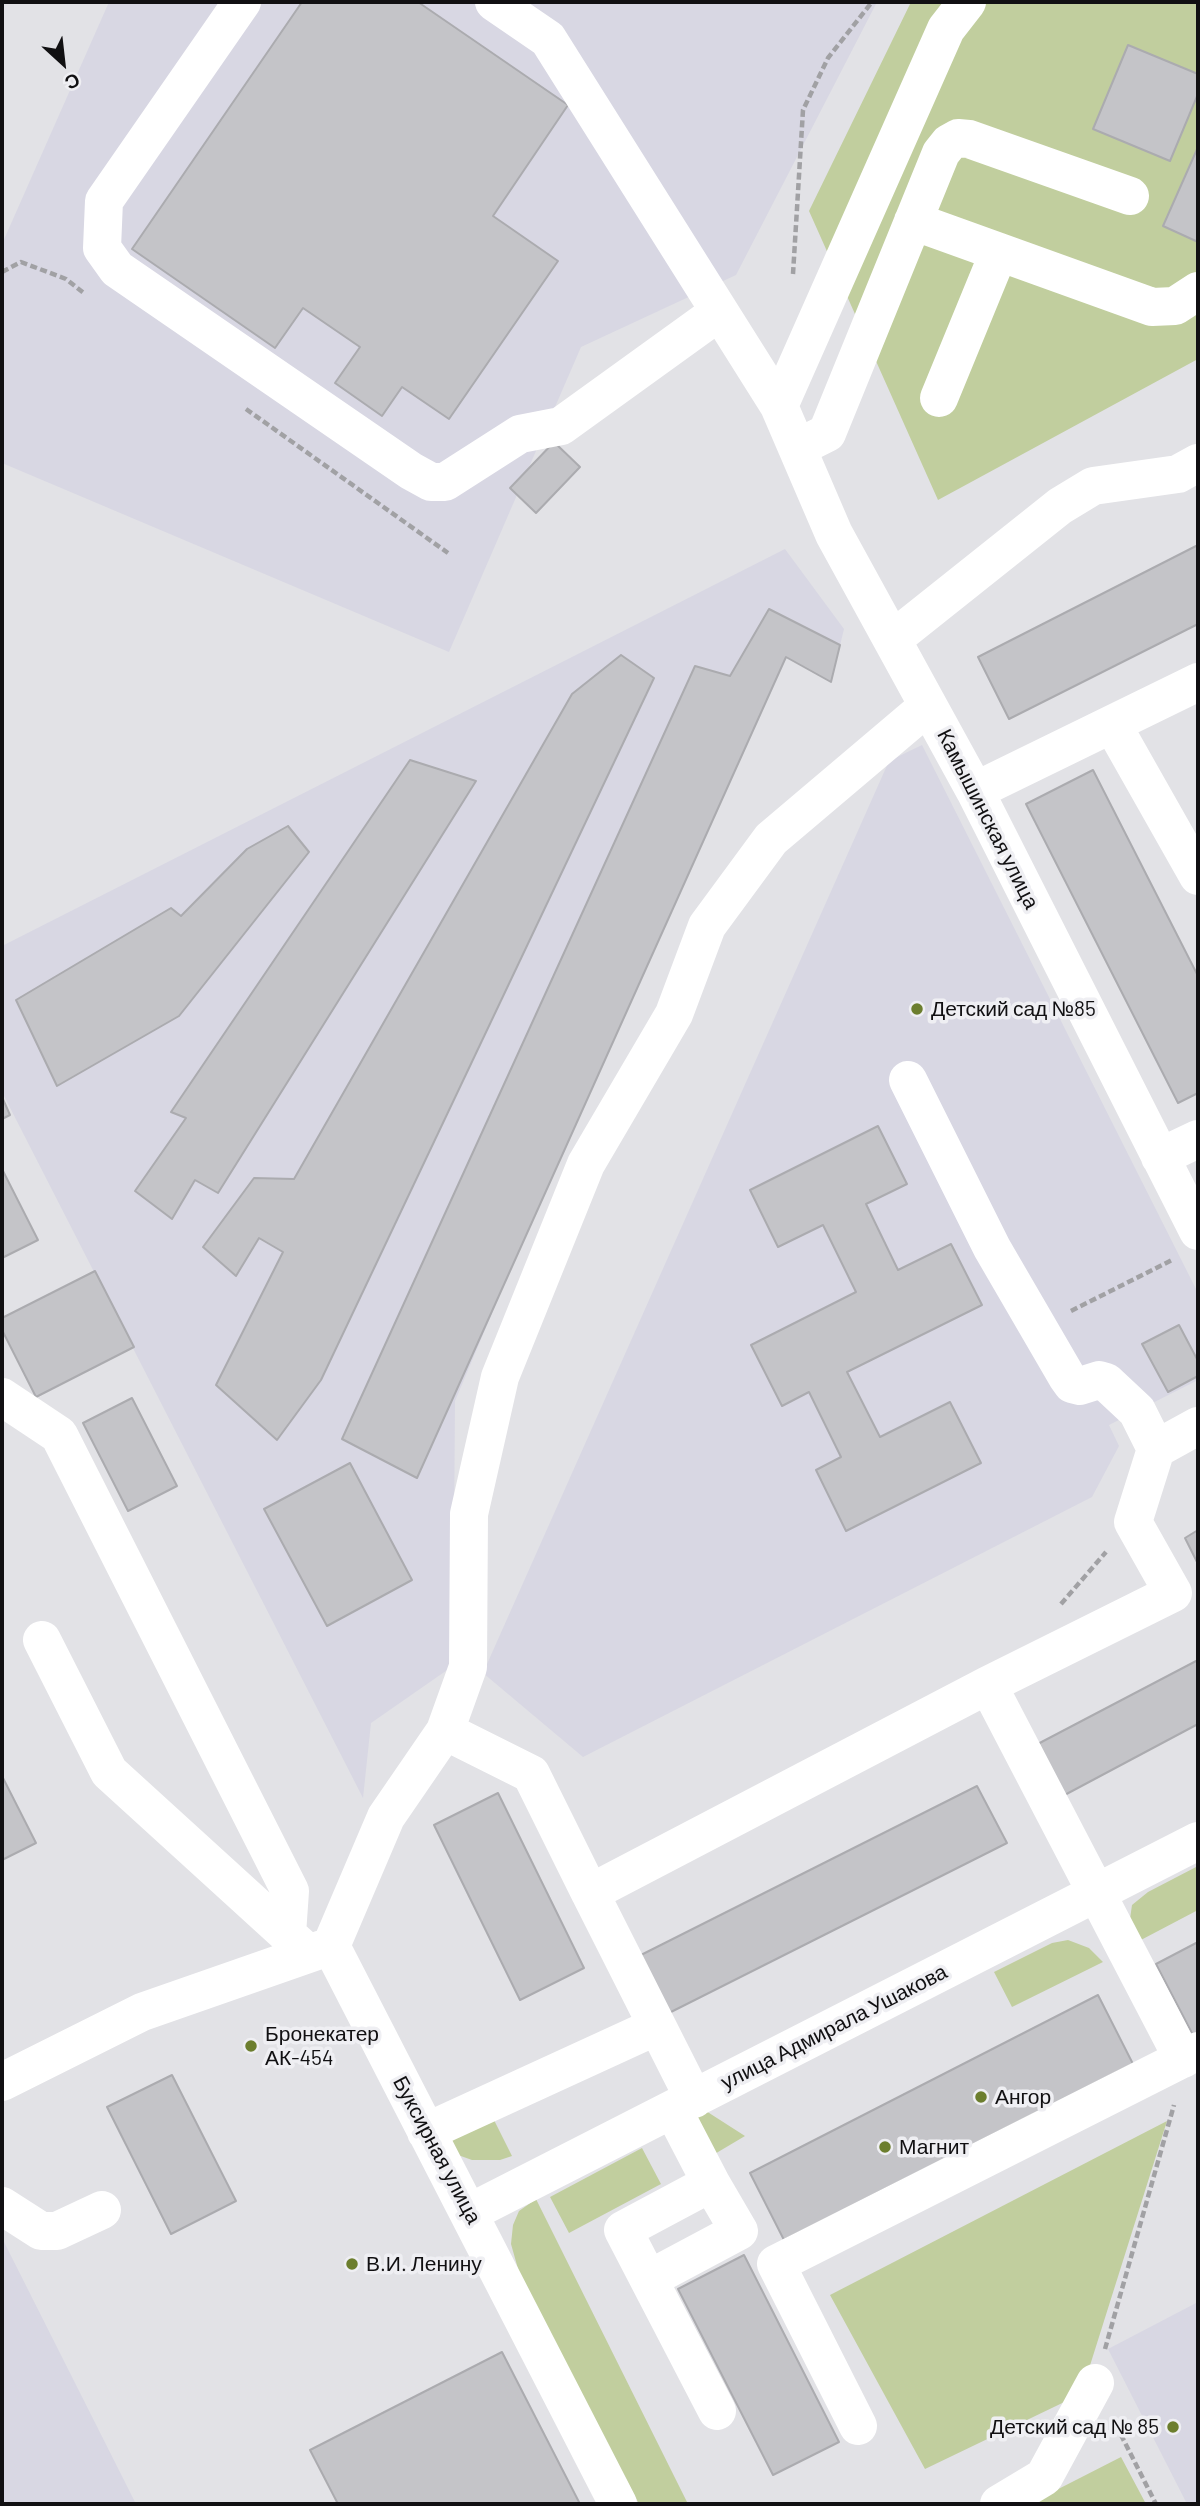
<!DOCTYPE html>
<html>
<head>
<meta charset="utf-8">
<style>
  body { margin:0 }
  #map { position:relative; width:1200px; height:2506px; overflow:hidden; background:#e2e2e6; font-family:Barlow,sans-serif }
  canvas { display:block }
  .frame { position:absolute; inset:0; border:4px solid #111012; pointer-events:none }
  .north { position:absolute; left:28px; top:28px; width:70px; height:70px; -webkit-text-stroke:5px #efeff3; paint-order:stroke; rotate:153deg; font-size:19px; font-weight:700; line-height:28px; text-align:center; color:#111012 }
  .north::after { content:''; display:block; margin:auto; width:24px; height:32px; background:#111012; clip-path:polygon(50% 0,100% 100%,50% 72%,0 100%) }
</style>
</head>
<body>
<div id="map">
<canvas width="1200" height="2506"></canvas>
<div class="frame"></div>
<div class="north">С</div>
</div>
<script>
const g = document.querySelector('canvas').getContext('2d');
g.lineJoin = 'round';
function paint(path, color) {
  g.fillStyle = color;
  g.fill(path, 'evenodd');
}
function toPath(rows) {
  const path = new Path2D();
  for (const r of rows) {
    path.moveTo(r[0], r[1]);
    for (let i = 2; i < r.length; i += 2) path.lineTo(r[i], r[i + 1]);
  }
  return path;
}
function trace(path, color, width, dash) {
  g.strokeStyle = color;
  g.lineWidth = width;
  g.lineCap = dash ? 'butt' : 'round';
  g.setLineDash(dash || []);
  g.stroke(path);
}
function write(font, color, halo, rows, align = 'center') {
  g.font = font + ' Barlow,sans-serif';
  g.lineWidth = 7;
  g.setLineDash([]);
  g.textBaseline = 'middle';
  g.strokeStyle = halo;
  g.fillStyle = color;
  for (const [text, x, y, turn = 0] of rows) {
    g.save();
    g.translate(x, y);
    g.rotate((+turn || 0) * Math.PI / 180);
    g.textAlign = isNaN(turn) ? turn : align;
    if (halo) g.strokeText(text, 0, 0);
    g.fillText(text, 0, 0);
    g.restore();
  }
}
const built = toPath([
  [109,2,877,2,736,275,581,347,449,652,2,463,2,244],
  [785,549,844,629,831,682,785,657,611,1031,455,1401,453,1666,371,1723,363,1798,2,1092,2,946],
  [922,745,1198,1293,1198,1380,1109,1425,1119,1446,1092,1497,583,1757,483,1673,889,761],
  [2,2238,136,2504,2,2504],
  [1198,2302,1198,2504,1187,2504,1108,2349]
]);
const green = toPath([
  [911,2,1198,2,1198,359,938,500,809,211],
  [1198,1866,1198,1910,1139,1941,1130,1919,1132,1905,1148,1892],
  [1068,1940,1089,1948,1103,1962,1012,2007,994,1972,1052,1943],
  [706,2111,745,2136,713,2155,694,2115],
  [492,2116,512,2156,500,2160,472,2160,458,2155,444,2141],
  [1167,2121,1081,2394,925,2469,830,2295],
  [642,2148,661,2184,569,2233,550,2197],
  [536,2199,688,2504,639,2504,522,2283,511,2244,513,2225,519,2211],
  [1121,2457,1146,2504,1029,2504]
]);
const building = toPath([
  [302,2,418,2,568,105,493,216,558,261,449,419,402,387,382,416,335,383,360,347,303,308,275,348,132,249,302,2],
  [1128,45,1198,74,1198,94,1170,161,1093,129,1128,45],
  [1198,147,1198,242,1163,226,1198,147],
  [554,442,580,467,536,513,510,488,554,442],
  [1198,545,1198,624,1009,719,978,657,1198,545],
  [769,609,840,645,831,682,786,657,417,1478,342,1439,695,666,730,676,769,609],
  [621,655,654,678,321,1380,277,1440,216,1385,283,1252,259,1238,236,1276,203,1247,254,1178,294,1179,572,694,621,655],
  [410,760,476,781,218,1193,195,1180,172,1219,135,1191,186,1118,171,1112,410,760],
  [1093,770,1198,976,1198,1093,1178,1103,1026,804,1093,770],
  [288,826,309,852,179,1016,57,1086,16,1000,171,908,181,916,247,849,288,826],
  [2,1097,10,1115,2,1119,2,1097],
  [878,1126,907,1184,866,1204,898,1270,951,1244,982,1305,847,1372,880,1437,950,1402,981,1463,846,1531,816,1470,841,1457,809,1392,782,1406,751,1345,856,1292,823,1225,778,1247,750,1190,878,1126],
  [2,1169,38,1240,2,1258,2,1169],
  [95,1271,134,1347,36,1397,2,1330,2,1318,95,1271],
  [1179,1325,1198,1361,1198,1376,1168,1392,1142,1344,1179,1325],
  [132,1398,177,1486,128,1511,83,1423,132,1398],
  [350,1463,412,1580,327,1626,264,1509,350,1463],
  [1198,1530,1198,1564,1185,1538,1198,1530],
  [1198,1660,1198,1724,1059,1798,1032,1747,1198,1660],
  [2,1776,36,1843,2,1860,2,1776],
  [977,1786,1007,1843,661,2017,631,1960,977,1786],
  [498,1793,584,1968,520,2000,434,1825,498,1793],
  [1198,1942,1198,2035,1194,2037,1156,1964,1198,1942],
  [1098,1995,1133,2064,784,2240,750,2173,1098,1995],
  [172,2075,236,2201,171,2234,107,2107,172,2075],
  [744,2255,839,2442,773,2475,678,2289,744,2255],
  [502,2352,580,2504,338,2504,310,2450,502,2352]
]);
const path = toPath([
  [2,272,21,262,66,279,85,294],
  [793,274,803,110,828,58,872,2],
  [246,409,448,553],
  [1071,1311,1172,1260],
  [1061,1604,1106,1552],
  [1105,2349,1174,2105],
  [1116,2425,1156,2504]
]);
const minor = toPath([
  [242,2,104,201,102,248,117,269,411,471,431,482,445,482,520,434,561,426,719,312],
  [494,2,548,39,779,406,834,534,975,791,1198,1231],
  [913,221,1152,307,1175,306,1198,291],
  [939,398,999,252],
  [779,406,946,29,967,2],
  [797,448,827,433,941,153,949,143,958,138,969,139,1130,196],
  [893,639,1060,506,1093,486,1178,474,1198,463],
  [1112,724,1198,876],
  [975,791,1198,682],
  [1160,1157,1198,1139],
  [2,1397,59,1435,290,1891,287,1934],
  [1156,1449,1198,1426],
  [42,1640,109,1772,300,1946],
  [988,1685,1183,2059],
  [445,1731,531,1774,590,1893],
  [331,1946,618,2504],
  [2,2082,142,2012,331,1946,386,1817,445,1731,468,1667,469,1514,500,1377,586,1164,674,1014,707,926,771,839,928,706],
  [694,2099,590,1893,988,1685,1173,1593,1133,1522,1156,1449,1137,1411,1106,1382,1099,1380,1080,1386,1072,1384,1067,1377,992,1248,908,1080],
  [673,2110,711,2183,623,2230,717,2411],
  [426,2132,657,2026],
  [2,2206,41,2231,57,2231,102,2210],
  [469,2213,1198,1841],
  [649,2279,739,2231,711,2183],
  [858,2426,776,2264,1198,2051],
  [999,2504,1044,2477,1095,2383]
]);
const markers = [
  [917,1009,7,"#6c7e2e"],
  [251,2046,7,"#6c7e2e"],
  [981,2097,7,"#6c7e2e"],
  [885,2147,7,"#6c7e2e"],
  [352,2264,7,"#6c7e2e"],
  [1173,2427,7,"#6c7e2e"]
];
const streetNames = [
  ["Камышинская улица",988,819,63],
  ["улица Адмирала Ушакова",834,2027,-27],
  ["Буксирная улица",437,2150,62]
];
const poiNames = [
  ["Детский сад №85",931,1009],
  ["Бронекатер",265,2034],
  ["АК-454",265,2058],
  ["Ангор",995,2097],
  ["Магнит",899,2147],
  ["В.И. Ленину",366,2264],
  ["Детский сад № 85",1159,2427,"right"]
];
paint(built, '#d8d7e3');
paint(green, '#c1ce9e');
paint(building, '#c4c4c8');
trace(building, '#ababaf', 2);
trace(path, '#a1a1a4', 4.5, [7, 3.5]);
trace(minor, '#fff', 38);
for (const [x, y, r, color] of markers) {
  const dot = new Path2D();
  dot.arc(x, y, r, 0, 2 * Math.PI);
  g.fillStyle = color;
  g.fill(dot);
  trace(dot, '#efeff3', 2.5);
}
write('21px', '#111012', '#efeff3', streetNames);
write('21px', '#111012', '#efeff3', poiNames, 'left');
</script>
</body>
</html>
